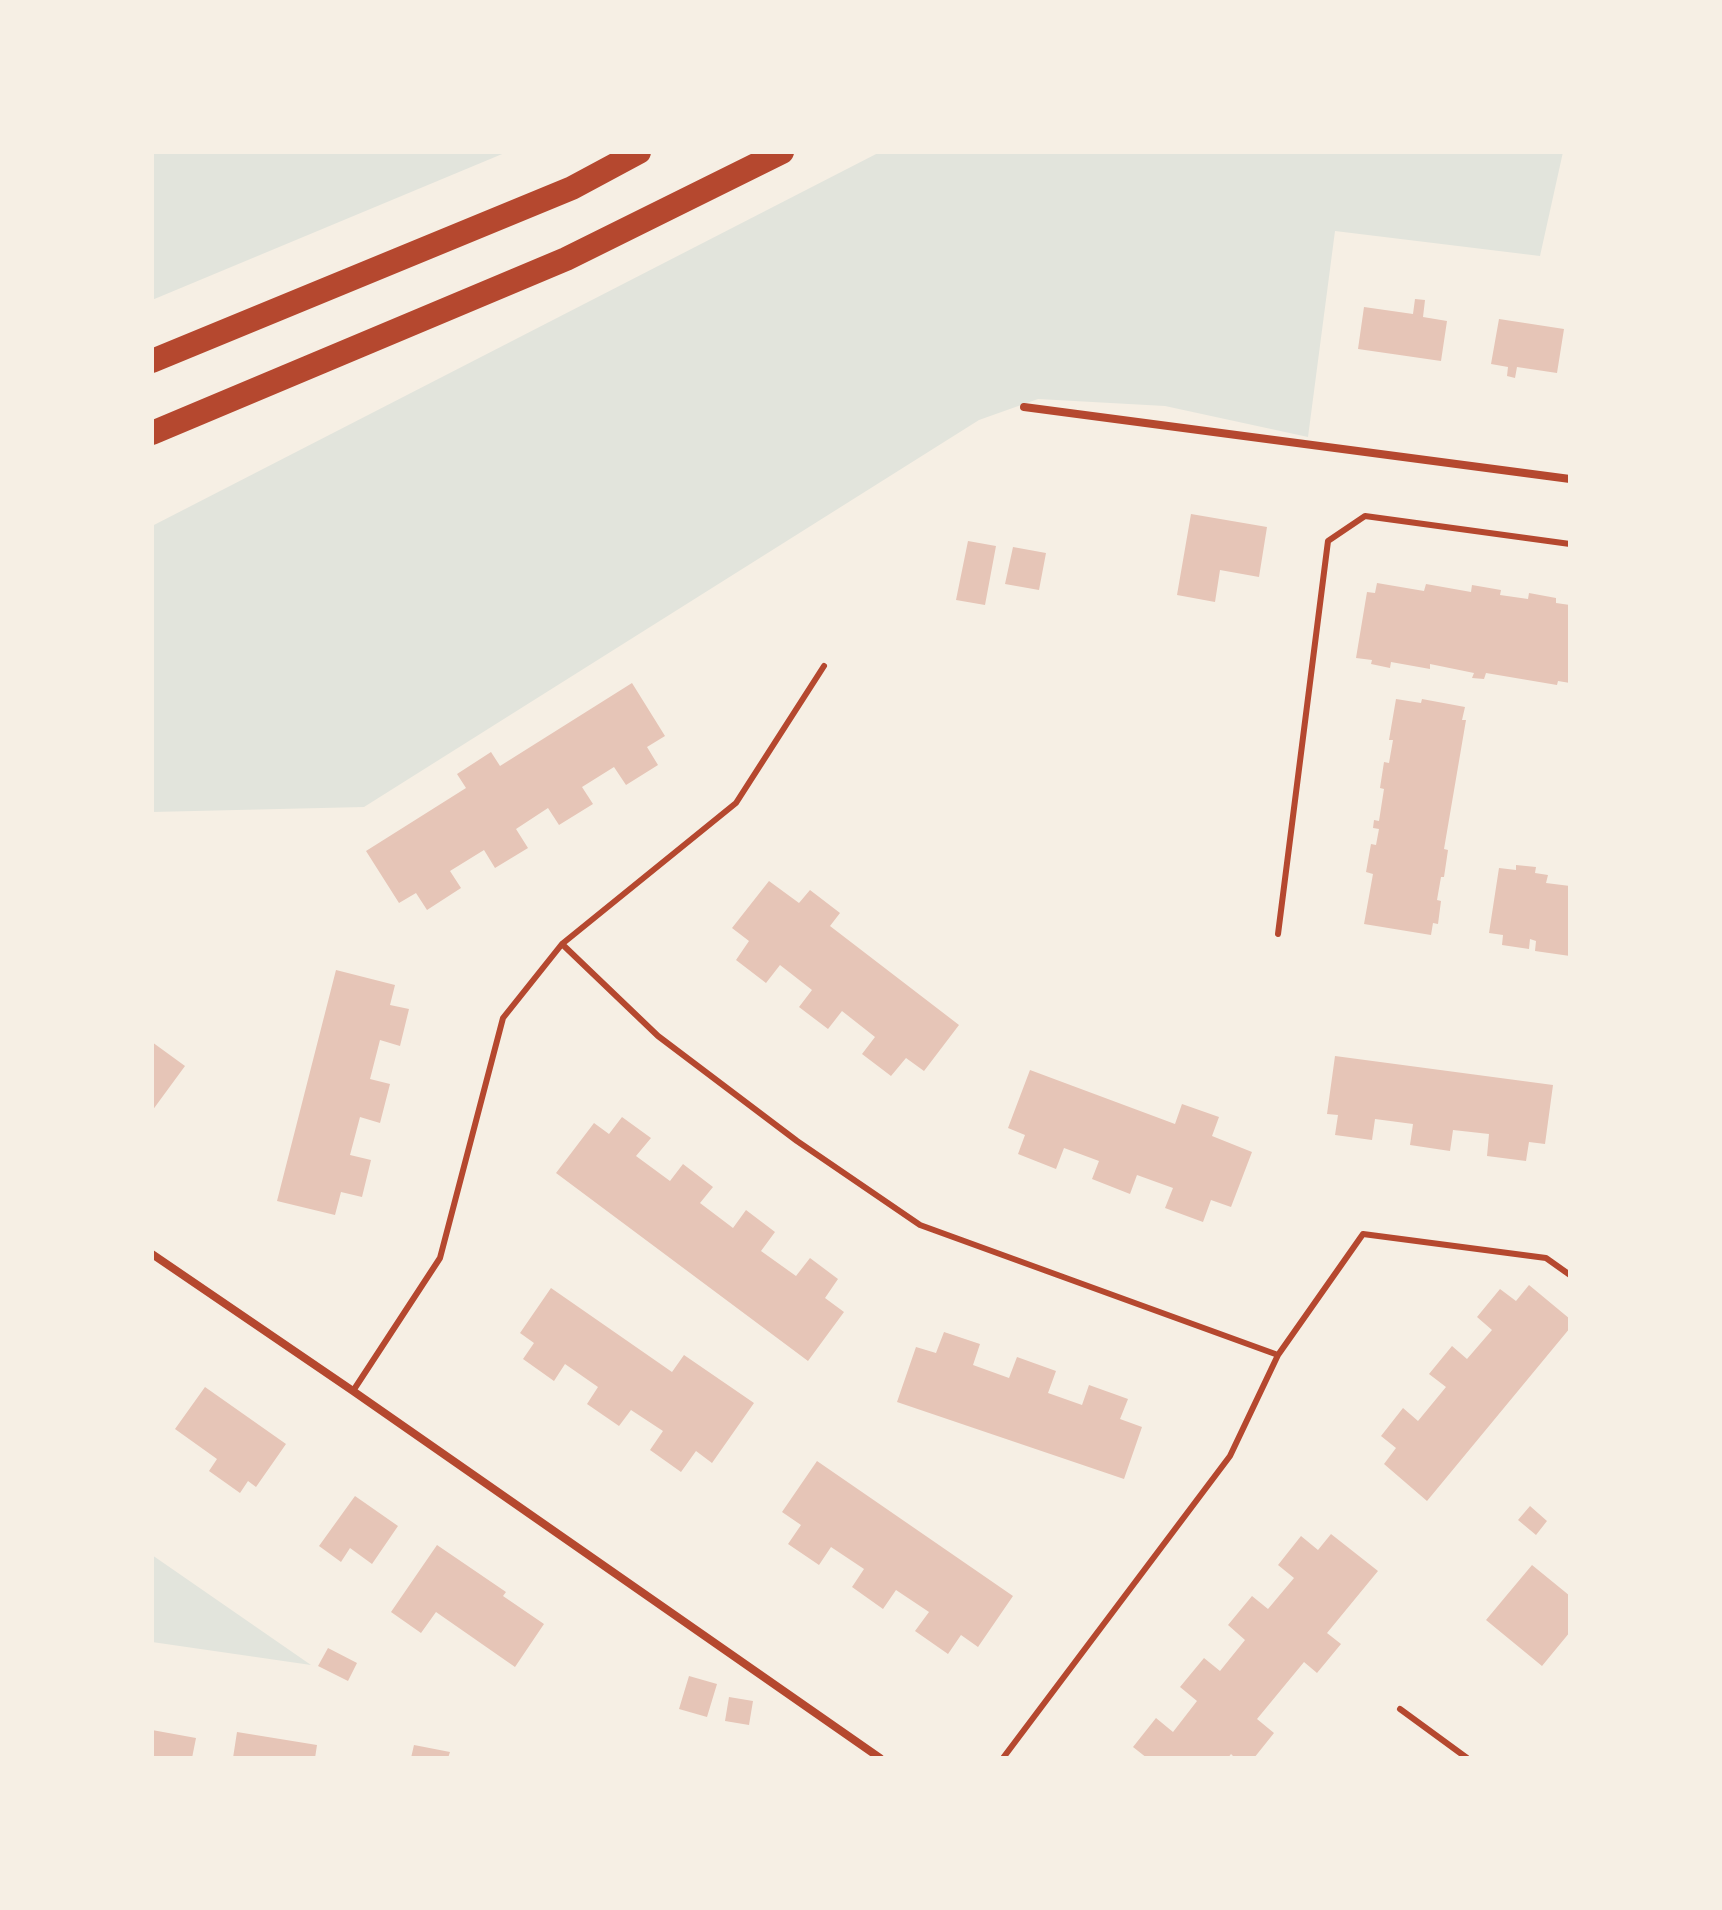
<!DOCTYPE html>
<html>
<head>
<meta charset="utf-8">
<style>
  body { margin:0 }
  #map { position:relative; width:1722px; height:1910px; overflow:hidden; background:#f6efe4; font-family:Jost,sans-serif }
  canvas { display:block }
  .frame { position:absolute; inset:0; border:154px solid #f6efe4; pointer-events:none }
</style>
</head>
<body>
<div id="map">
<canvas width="1722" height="1910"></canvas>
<div class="frame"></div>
</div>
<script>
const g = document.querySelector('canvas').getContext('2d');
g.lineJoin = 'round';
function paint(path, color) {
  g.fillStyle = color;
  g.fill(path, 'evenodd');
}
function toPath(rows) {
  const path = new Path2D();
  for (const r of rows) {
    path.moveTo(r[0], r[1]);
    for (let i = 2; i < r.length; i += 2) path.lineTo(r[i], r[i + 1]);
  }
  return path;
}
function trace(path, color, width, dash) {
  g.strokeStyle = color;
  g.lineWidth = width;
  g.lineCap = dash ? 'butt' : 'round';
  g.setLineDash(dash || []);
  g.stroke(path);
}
const green = toPath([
  [152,152,507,152,152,300],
  [880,152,1563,152,1540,256,1335,231,1308,437,1165,406,1038,399,979,420,364,807,152,812,152,526],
  [152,1555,311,1665,152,1642]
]);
const building = toPath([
  [1415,299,1425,300,1423,317,1447,321,1441,361,1358,349,1364,307,1413,314],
  [1499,319,1564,329,1557,373,1517,367,1515,378,1507,376,1508,367,1491,364],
  [1191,514,1267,527,1259,577,1220,570,1215,602,1177,595],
  [968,541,996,546,985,605,956,600],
  [1013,547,1046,553,1039,590,1005,584],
  [1377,583,1424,591,1426,584,1471,592,1472,585,1501,590,1500,595,1528,599,1529,593,1556,598,1556,603,1570,605,1570,683,1558,681,1557,685,1486,673,1484,679,1472,678,1474,673,1430,664,1430,669,1391,662,1390,668,1371,664,1372,660,1356,658,1367,592,1375,593],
  [632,683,665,736,647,747,658,765,626,785,614,767,582,787,593,804,559,825,548,808,516,829,528,848,495,868,484,850,450,871,461,888,427,910,416,893,399,903,366,851,466,788,457,774,491,752,500,766],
  [1396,699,1421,703,1422,699,1465,707,1462,720,1466,720,1444,849,1448,850,1444,877,1441,877,1437,900,1441,901,1438,924,1433,923,1431,935,1364,924,1373,874,1366,872,1371,844,1376,845,1379,829,1373,828,1374,820,1379,821,1384,789,1380,788,1384,762,1389,763,1393,740,1389,740],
  [1516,865,1536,867,1535,873,1548,875,1546,883,1570,886,1570,956,1535,951,1536,941,1530,939,1529,949,1502,945,1503,935,1489,933,1499,868,1516,870],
  [769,881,799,903,810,890,840,913,830,926,959,1025,924,1071,906,1058,891,1076,862,1054,875,1037,842,1011,828,1029,799,1007,812,990,780,965,766,983,736,960,749,941,732,928],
  [336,970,395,985,390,1005,409,1009,400,1046,380,1040,370,1079,390,1084,380,1123,360,1117,350,1155,371,1160,362,1197,341,1192,335,1215,277,1201],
  [152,1042,185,1066,152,1111],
  [1335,1056,1553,1085,1545,1144,1529,1142,1526,1161,1487,1156,1489,1134,1453,1130,1450,1151,1410,1145,1413,1124,1375,1119,1372,1140,1335,1135,1338,1115,1327,1114],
  [1030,1070,1175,1124,1182,1104,1219,1117,1212,1136,1252,1152,1231,1207,1211,1200,1203,1222,1165,1208,1173,1188,1137,1175,1130,1194,1092,1179,1099,1161,1064,1148,1056,1169,1018,1154,1025,1135,1008,1128],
  [622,1117,651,1138,636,1156,670,1181,683,1164,713,1187,700,1203,733,1228,746,1210,775,1232,761,1251,796,1276,810,1258,838,1279,825,1298,844,1312,808,1361,556,1173,594,1123,609,1134],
  [1529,1285,1570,1319,1570,1328,1427,1501,1384,1464,1396,1448,1381,1436,1403,1408,1418,1421,1446,1387,1429,1374,1452,1346,1467,1359,1492,1330,1477,1317,1500,1289,1516,1301],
  [551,1288,672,1372,684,1355,754,1403,712,1463,696,1451,681,1472,650,1450,663,1431,631,1410,619,1426,587,1404,598,1387,565,1364,554,1381,523,1359,534,1343,520,1333],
  [944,1332,980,1344,973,1365,1009,1378,1017,1357,1056,1371,1048,1393,1082,1405,1089,1385,1128,1399,1120,1419,1142,1427,1124,1479,897,1402,916,1347,936,1353],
  [205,1387,286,1444,256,1487,248,1481,240,1493,209,1471,217,1459,175,1429],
  [817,1461,1013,1596,978,1647,961,1635,948,1654,915,1631,929,1612,896,1590,883,1609,852,1587,864,1569,831,1547,819,1565,788,1544,801,1525,782,1512],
  [355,1496,398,1526,372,1564,350,1548,341,1562,319,1546],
  [1530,1506,1547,1521,1536,1535,1518,1520],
  [1331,1534,1378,1571,1327,1633,1341,1644,1317,1673,1304,1662,1257,1719,1274,1733,1254,1758,1235,1758,1231,1754,1228,1758,1147,1758,1133,1747,1156,1718,1173,1732,1197,1701,1180,1687,1204,1658,1220,1671,1245,1640,1228,1625,1252,1596,1268,1609,1294,1578,1278,1565,1301,1536,1318,1550],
  [437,1545,506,1592,503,1596,544,1624,515,1667,436,1612,421,1633,391,1612],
  [1532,1565,1570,1596,1570,1632,1542,1666,1486,1620],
  [328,1648,357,1663,348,1681,318,1666],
  [689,1676,717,1684,707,1717,679,1709],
  [729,1697,753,1701,749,1725,725,1721],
  [152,1730,196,1738,192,1758,152,1758],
  [237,1732,317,1745,315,1758,233,1758],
  [414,1745,450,1752,448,1758,411,1758]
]);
const service = toPath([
  [1278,934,1328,541,1365,516,1570,544],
  [562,944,658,1036,797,1141,920,1225,1278,1355],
  [353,1391,440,1258,503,1018,562,944,736,803,824,666],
  [1400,1709,1467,1758],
  [1003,1758,1230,1456,1278,1355,1363,1234,1546,1258,1570,1275]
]);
const minor = toPath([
  [1024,407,1570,479],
  [152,1254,353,1391,880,1758]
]);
const motorway = toPath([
  [152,361,572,188,639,152],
  [152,433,566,259,782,152]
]);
paint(green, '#e2e4dc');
paint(building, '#e6c5b7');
trace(service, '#b5482f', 6);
trace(minor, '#b5482f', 8);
trace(motorway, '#b5482f', 24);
</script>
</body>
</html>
